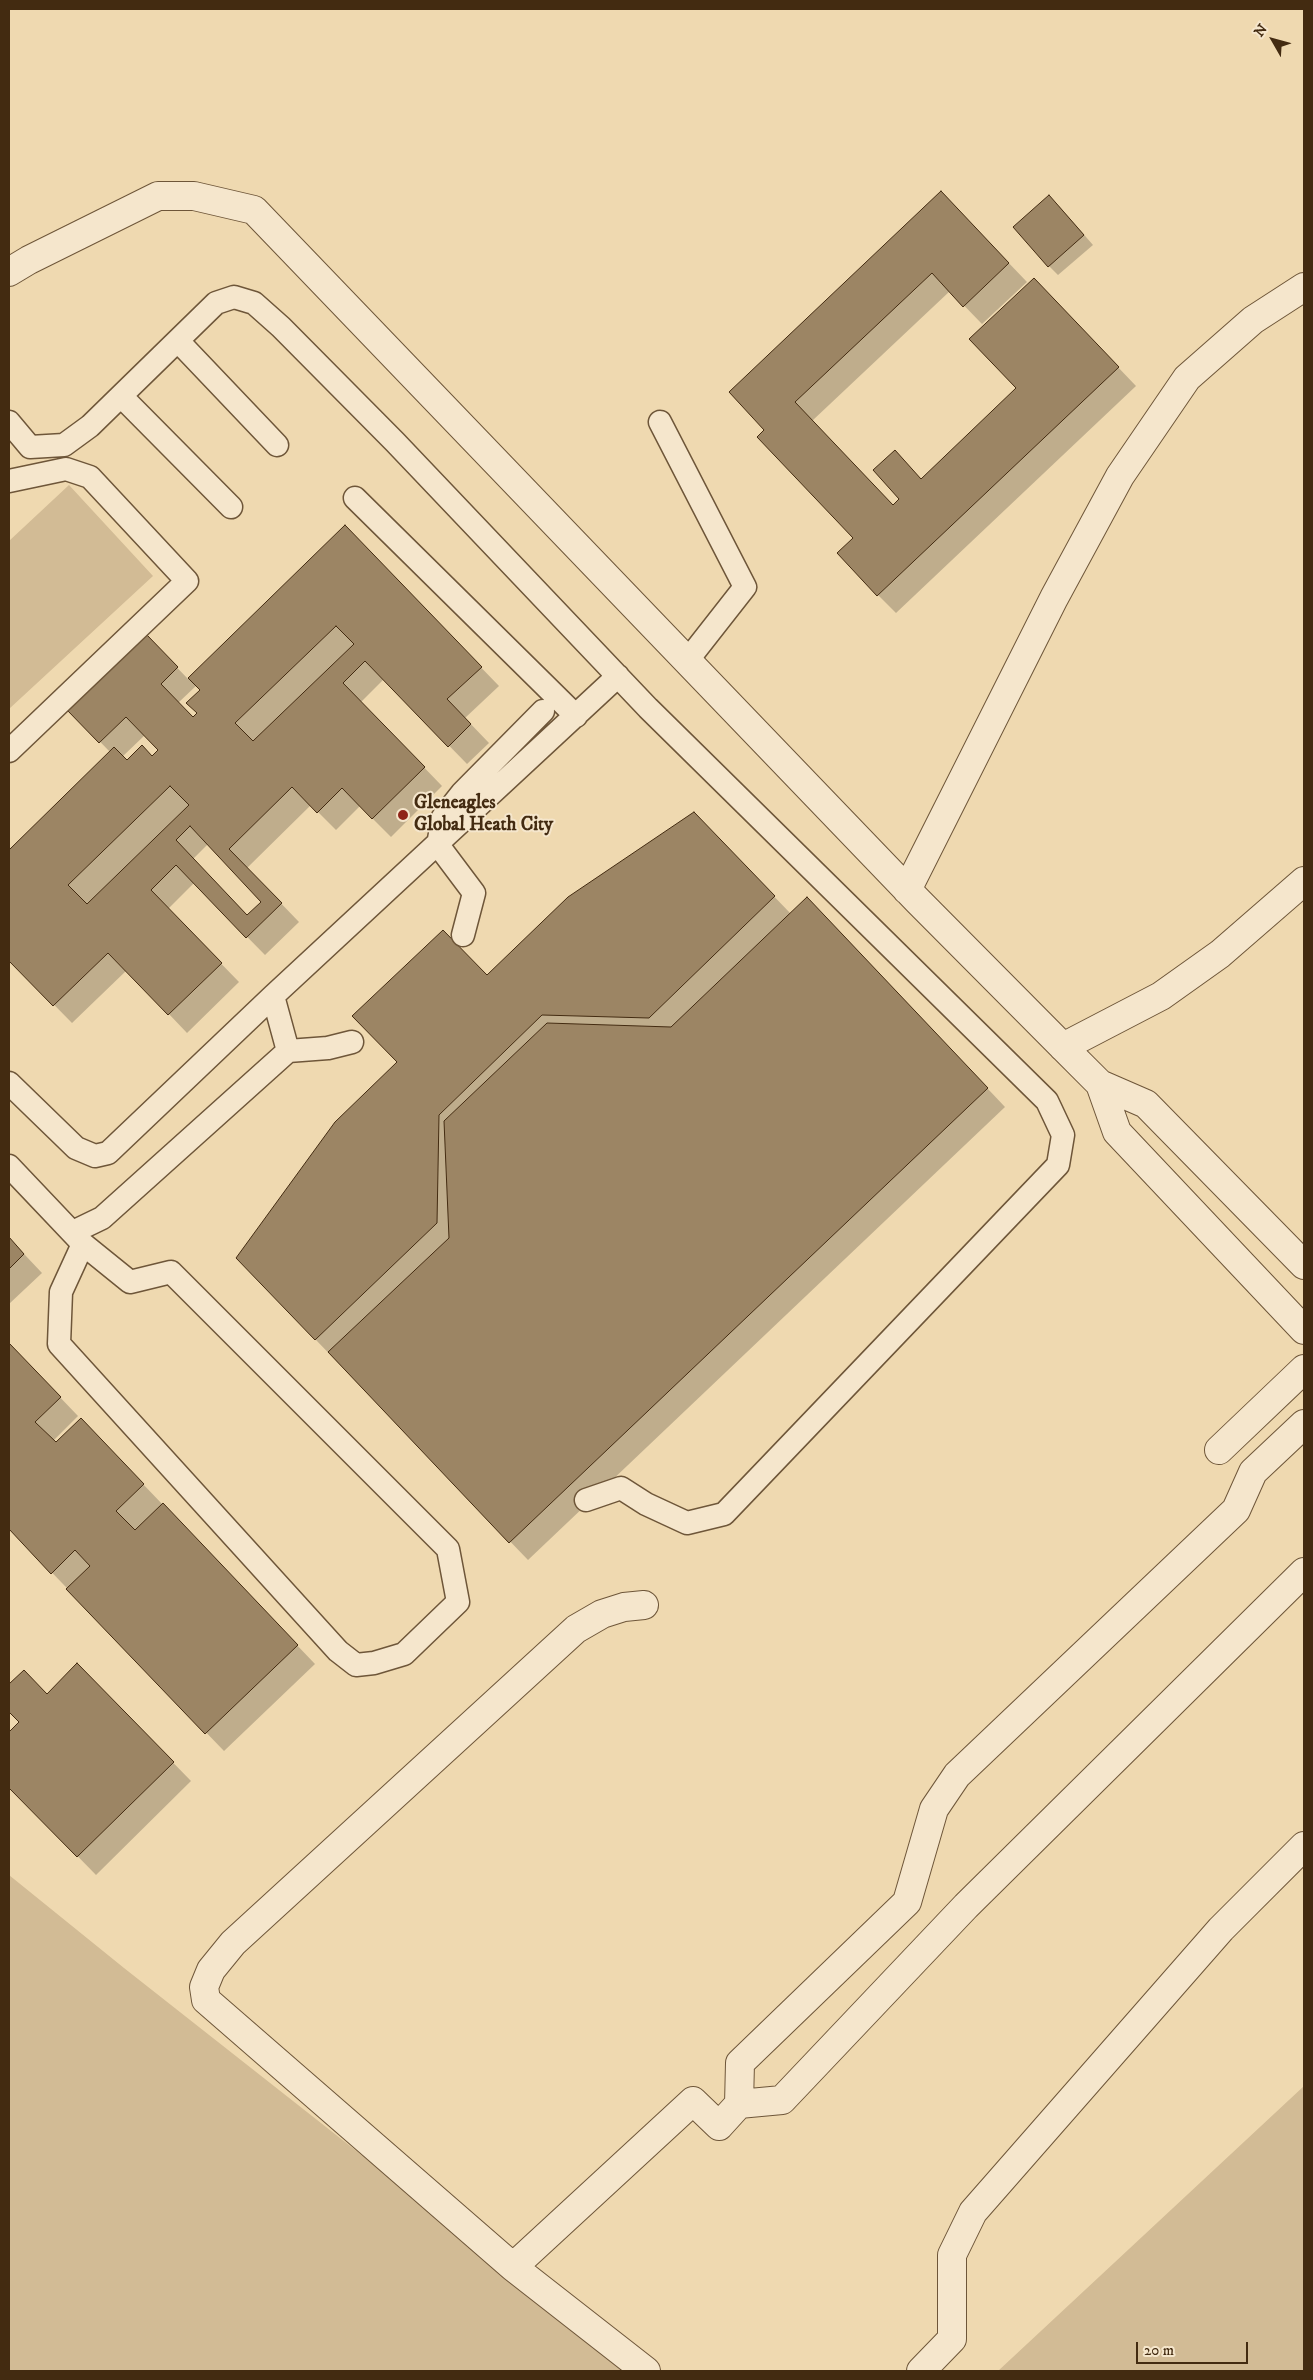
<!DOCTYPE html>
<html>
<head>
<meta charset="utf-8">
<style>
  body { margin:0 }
  #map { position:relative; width:1313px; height:2380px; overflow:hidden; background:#efd9b0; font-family:"IM FELL DW Pica",serif }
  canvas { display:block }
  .frame { position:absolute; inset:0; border:10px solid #432b11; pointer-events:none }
  .north { position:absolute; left:1248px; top:15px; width:50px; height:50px; -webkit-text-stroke:4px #f5e6cc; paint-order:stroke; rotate:308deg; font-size:14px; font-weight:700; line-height:20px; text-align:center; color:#432b11 }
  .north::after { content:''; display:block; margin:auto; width:18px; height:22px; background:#432b11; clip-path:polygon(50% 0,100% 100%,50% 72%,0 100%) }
  .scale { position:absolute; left:1136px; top:2342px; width:112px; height:22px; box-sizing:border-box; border:2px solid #432b11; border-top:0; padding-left:6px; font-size:15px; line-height:18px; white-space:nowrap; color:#432b11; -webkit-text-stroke:4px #f5e6cc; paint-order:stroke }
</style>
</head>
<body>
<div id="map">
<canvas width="1313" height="2380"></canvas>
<div class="frame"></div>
<div class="north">N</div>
<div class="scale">20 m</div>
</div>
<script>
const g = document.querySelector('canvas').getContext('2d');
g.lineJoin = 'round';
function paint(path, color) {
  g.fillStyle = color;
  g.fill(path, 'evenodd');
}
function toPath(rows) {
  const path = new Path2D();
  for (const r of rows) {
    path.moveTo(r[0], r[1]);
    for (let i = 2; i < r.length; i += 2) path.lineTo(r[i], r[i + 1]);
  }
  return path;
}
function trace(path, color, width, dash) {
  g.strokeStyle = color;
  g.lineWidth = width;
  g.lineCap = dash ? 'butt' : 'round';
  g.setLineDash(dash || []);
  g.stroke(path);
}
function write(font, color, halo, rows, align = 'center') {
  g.font = font + ' "IM FELL DW Pica",serif';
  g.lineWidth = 4;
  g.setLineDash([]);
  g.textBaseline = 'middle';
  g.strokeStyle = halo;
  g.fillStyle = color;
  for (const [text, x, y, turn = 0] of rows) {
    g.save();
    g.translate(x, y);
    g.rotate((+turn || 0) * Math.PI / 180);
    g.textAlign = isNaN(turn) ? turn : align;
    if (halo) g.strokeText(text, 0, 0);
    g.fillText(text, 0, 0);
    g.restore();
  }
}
const green = toPath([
  [69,485,153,576,9,709,9,541],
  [9,1875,124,1968,636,2371,9,2371],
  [1304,2086,1304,2371,998,2371]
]);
const shadow = toPath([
  [1059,206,1093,245,1058,275,1049,266],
  [959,211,1027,282,982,324,950,291,812,421,893,507,1017,388,1052,298,1136,386,896,613,878,595,854,538,759,437],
  [345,527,499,686,465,718,489,743,467,764,384,679,361,702,442,786,391,837,360,806,336,830,311,805,247,868,299,922,265,955,194,883,168,909,239,982,187,1033,127,970,72,1023,9,959,9,852,111,753,69,710,164,654,188,679],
  [197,685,201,690,199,713,194,718,178,703],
  [145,735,160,750,153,758,127,761,122,757],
  [208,844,263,902,248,916,193,859],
  [712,832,791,914,826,917,1005,1107,528,1560,237,1258,487,977],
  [9,1238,42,1273,9,1304],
  [9,1344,78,1416,53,1441,56,1444,99,1438,315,1664,224,1751,9,1528],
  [78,1665,191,1781,96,1875,9,1786,9,1733,20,1722,9,1710,9,1686,24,1672,47,1695]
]);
const building = toPath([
  [941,191,1009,263,963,307,932,273,795,402,893,505,899,499,873,470,895,450,921,479,1016,388,969,339,1034,278,1119,367,877,596,837,553,853,538,757,437,764,430,729,392,941,191],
  [1049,195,1084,235,1048,267,1013,227,1049,195],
  [345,525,482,667,447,699,471,724,448,747,365,661,343,683,425,767,372,819,342,788,317,813,292,787,229,849,282,903,246,938,176,865,151,890,222,963,168,1015,108,953,53,1006,9,961,9,850,114,747,127,760,142,745,152,756,158,750,126,717,99,743,67,710,146,634,178,667,161,684,193,717,197,713,186,703,200,690,188,678,345,525],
  [336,626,354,644,253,741,235,723,336,626],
  [170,786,189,805,87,904,68,885,170,786],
  [190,826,261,902,247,915,176,840,190,826],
  [694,812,775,896,649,1018,542,1015,439,1115,437,1223,315,1340,236,1258,335,1122,397,1062,352,1016,443,930,487,975,568,897,694,812],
  [807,897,988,1088,509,1543,328,1352,449,1238,444,1121,547,1023,671,1027,807,897],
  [9,1237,24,1254,9,1269,9,1237],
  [9,1343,61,1397,35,1422,56,1442,81,1418,144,1484,116,1511,135,1530,163,1503,298,1645,205,1734,66,1589,90,1566,75,1550,51,1574,9,1529,9,1343],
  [77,1663,174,1762,77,1857,9,1788,9,1732,19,1722,9,1712,9,1684,24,1670,47,1694,77,1663]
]);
const lane = toPath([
  [178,341,277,445],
  [121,396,231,507],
  [9,422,30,447,64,445,90,426,216,303,234,297,254,303,281,327,395,442,648,708,1047,1101,1063,1135,1058,1165,724,1514,687,1523,646,1504,621,1488,586,1500],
  [660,422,745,587,687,661],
  [9,481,66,469,90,477,187,581,9,751],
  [355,498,576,716],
  [463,935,474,893,438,845,443,817,462,793,543,711],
  [273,996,288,1051],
  [9,1083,76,1148,95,1156,108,1153,273,996,618,676],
  [9,1166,83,1244,130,1282,171,1272,448,1549,458,1602,404,1654,374,1663,356,1665,338,1651,59,1344,61,1292,83,1244],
  [73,1232,102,1218,288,1051,328,1048,352,1042]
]);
const street = toPath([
  [9,272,29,260,158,196,194,196,254,210,918,901,1063,1047,1100,1084,1146,1104,1304,1265],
  [907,890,1054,598,1120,476,1187,378,1253,320,1304,287],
  [1063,1047,1161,996,1220,954,1304,881],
  [1100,1084,1117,1132,1304,1330],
  [1219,1450,1304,1369],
  [644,1605,624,1607,602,1614,576,1629,233,1943,211,1970,204,1987,206,2000,513,2267,693,2101,719,2126,739,2104,782,2100,966,1906,1304,1572],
  [739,2104,740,2063,907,1902,934,1809,957,1775,1236,1510,1253,1472,1304,1424],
  [513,2267,646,2371],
  [921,2371,952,2339,952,2255,973,2212,1221,1929,1304,1846]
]);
const markers = [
  [403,815,6,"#8f2418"]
];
const poiNames = [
  ["Gleneagles",414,804],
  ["Global Heath City",414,826]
];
paint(green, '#d2bb95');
paint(shadow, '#0003');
paint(building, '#9c8564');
trace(building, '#432b11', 1);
trace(lane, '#6e5639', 25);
trace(street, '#6e5639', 30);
trace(lane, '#f5e6cc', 22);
trace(street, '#f5e6cc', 28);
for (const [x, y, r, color] of markers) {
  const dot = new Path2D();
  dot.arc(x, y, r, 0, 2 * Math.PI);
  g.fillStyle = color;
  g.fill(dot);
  trace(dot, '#f5e6cc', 2);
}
write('bold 19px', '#432b11', '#f5e6cc', poiNames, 'left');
</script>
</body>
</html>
